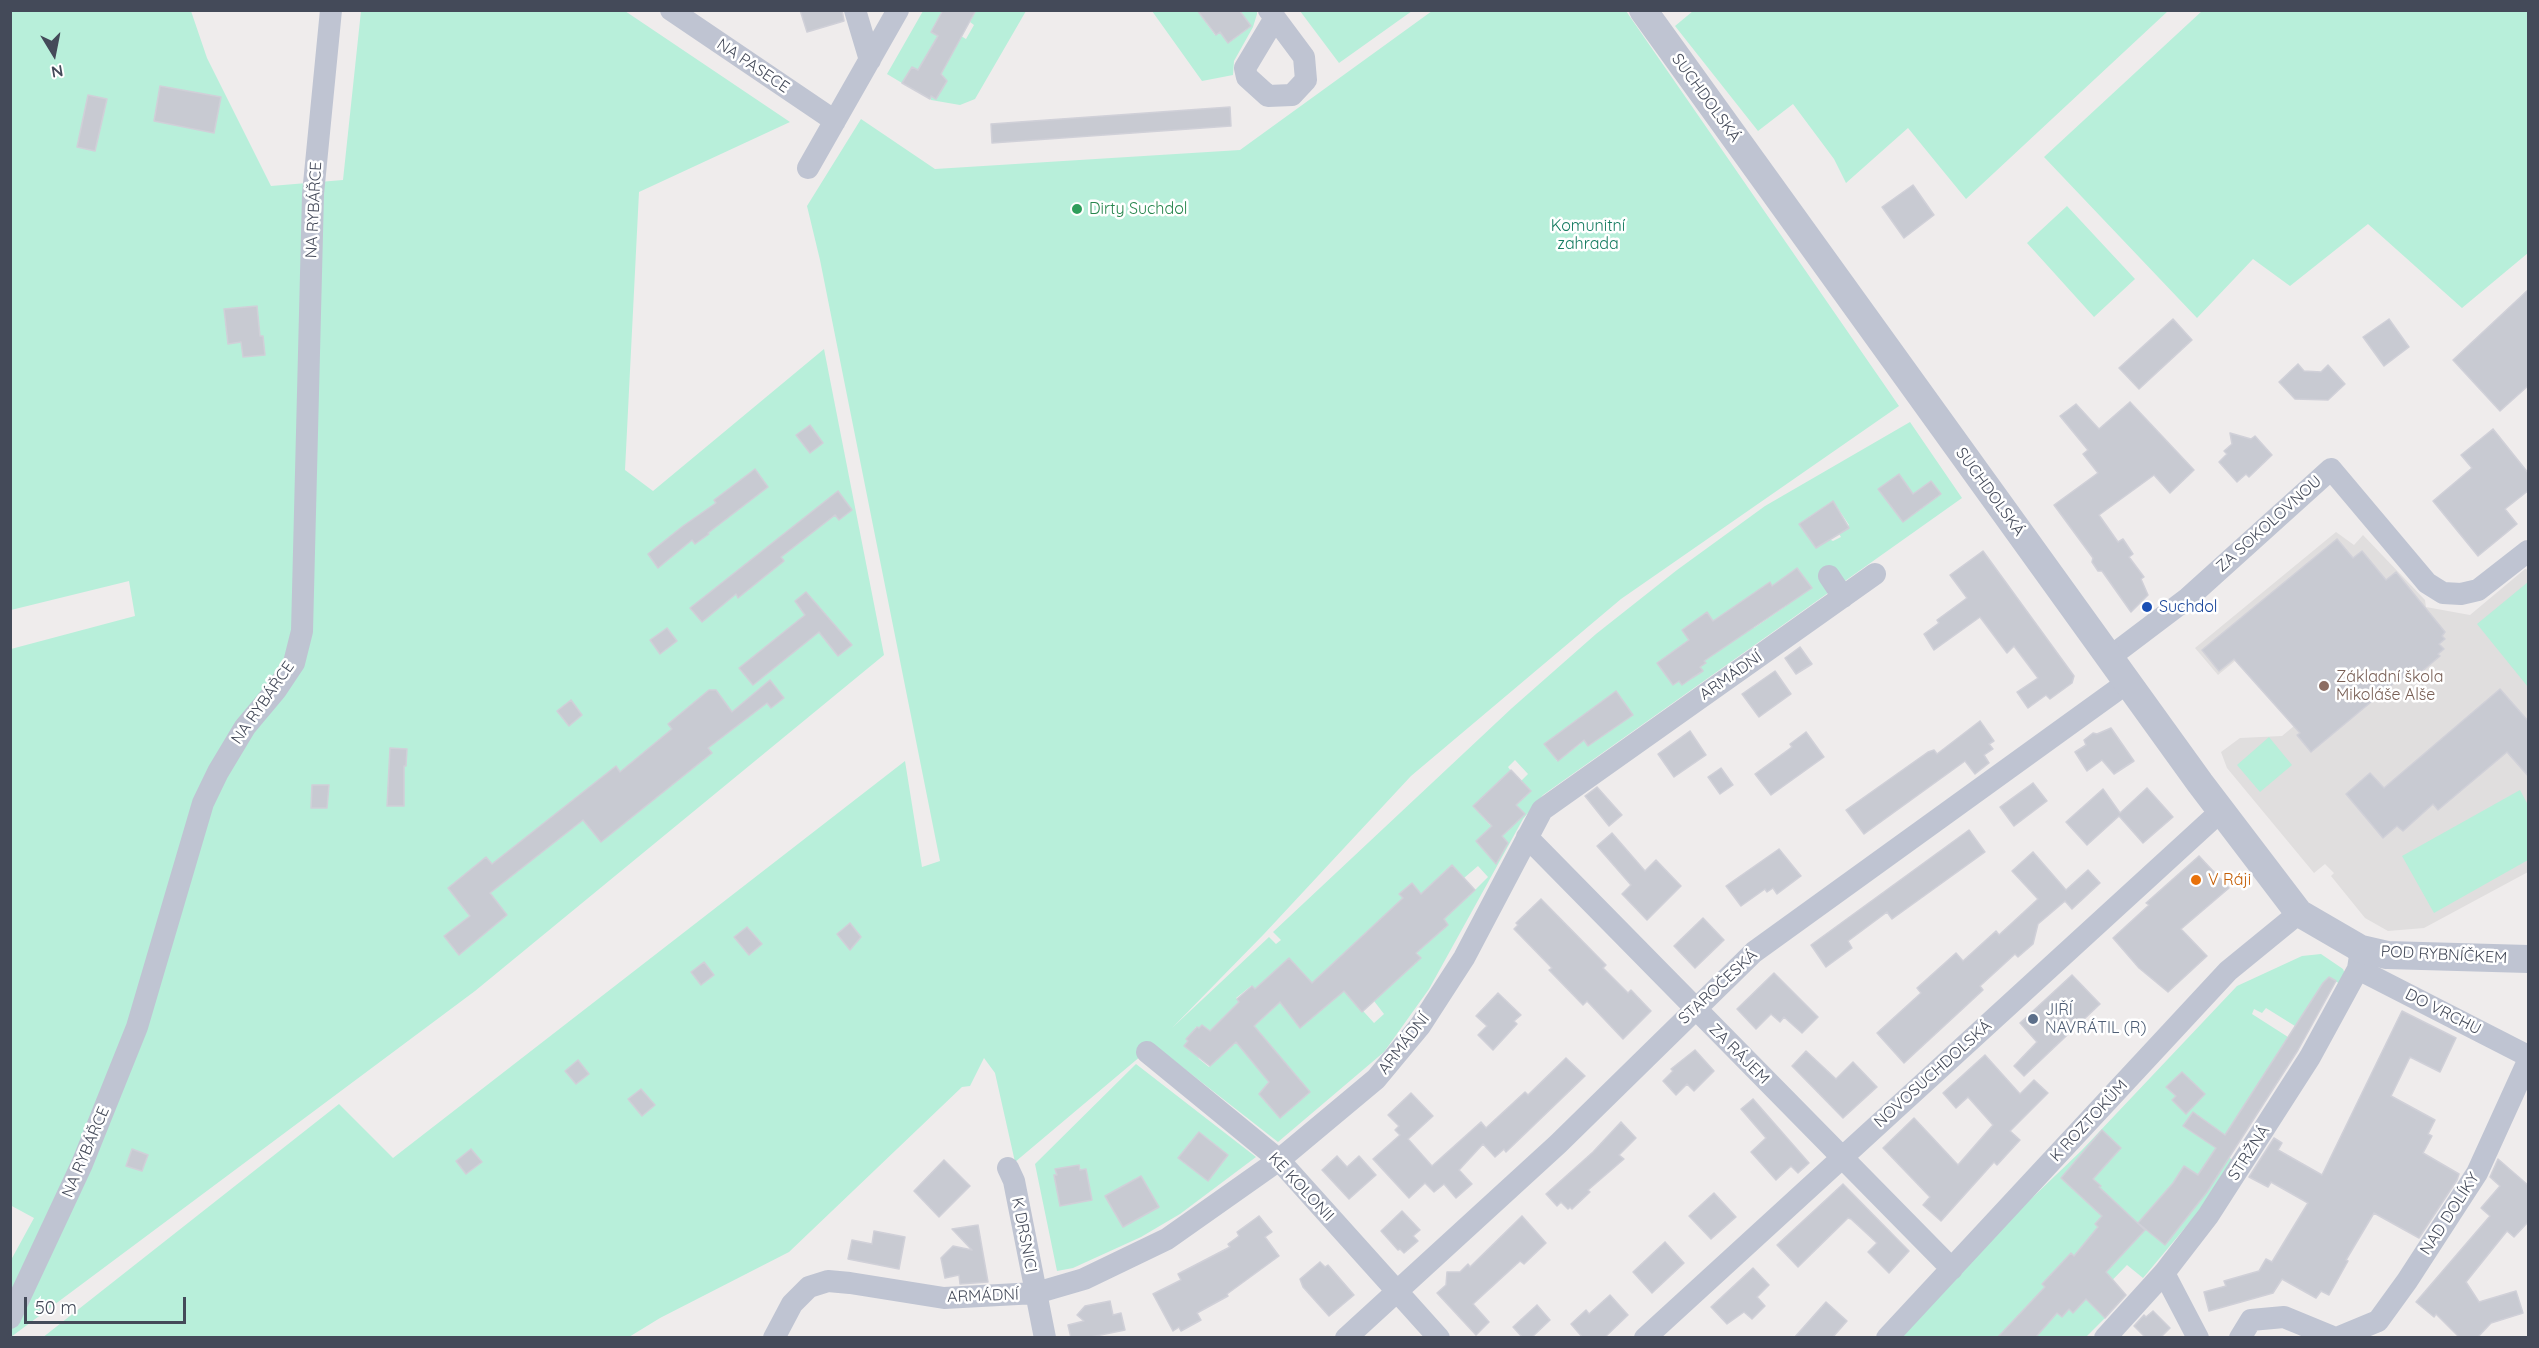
<!DOCTYPE html>
<html>
<head>
<meta charset="utf-8">
<style>
  body { margin:0 }
  #map { position:relative; width:2539px; height:1348px; overflow:hidden; background:#efecec; font-family:Quicksand,sans-serif }
  canvas { display:block }
  .frame { position:absolute; inset:0; border:12px solid #444a59; pointer-events:none }
  .north { position:absolute; left:24px; top:24px; width:60px; height:60px; -webkit-text-stroke:4px #fff; paint-order:stroke; rotate:170deg; font-size:16px; font-weight:700; line-height:24px; text-align:center; color:#444a59 }
  .north::after { content:''; display:block; margin:auto; width:21px; height:27px; background:#444a59; clip-path:polygon(50% 0,100% 100%,50% 72%,0 100%) }
  .scale { position:absolute; left:24px; top:1297px; width:162px; height:27px; box-sizing:border-box; border:3px solid #444a59; border-top:0; padding-left:8px; font-size:18px; line-height:21px; white-space:nowrap; color:#444a59; -webkit-text-stroke:4px #fff; paint-order:stroke }
</style>
</head>
<body>
<div id="map">
<canvas width="2539" height="1348"></canvas>
<div class="frame"></div>
<div class="north">N</div>
<div class="scale">50 m</div>
</div>
<script>
const g = document.querySelector('canvas').getContext('2d');
g.lineJoin = 'round';
function paint(path, color) {
  g.fillStyle = color;
  g.fill(path, 'evenodd');
}
function toPath(rows) {
  const path = new Path2D();
  for (const r of rows) {
    path.moveTo(r[0], r[1]);
    for (let i = 2; i < r.length; i += 2) path.lineTo(r[i], r[i + 1]);
  }
  return path;
}
function trace(path, color, width, dash) {
  g.strokeStyle = color;
  g.lineWidth = width;
  g.lineCap = dash ? 'butt' : 'round';
  g.setLineDash(dash || []);
  g.stroke(path);
}
function write(font, color, halo, rows, align = 'center') {
  g.font = font + ' Quicksand,sans-serif';
  g.lineWidth = 5;
  g.setLineDash([]);
  g.textBaseline = 'middle';
  g.strokeStyle = halo;
  g.fillStyle = color;
  for (const [text, x, y, turn = 0] of rows) {
    g.save();
    g.translate(x, y);
    g.rotate((+turn || 0) * Math.PI / 180);
    g.textAlign = isNaN(turn) ? turn : align;
    if (halo) g.strokeText(text, 0, 0);
    g.fillText(text, 0, 0);
    g.restore();
  }
}
const education = toPath([
  [2336,532,2354,545,2363,535,2425,600,2426,607,2470,615,2525,569,2528,570,2528,872,2424,928,2388,931,2365,918,2331,876,2334,873,2325,864,2314,873,2227,768,2221,752,2240,738,2282,736,2294,726,2235,661,2218,675,2195,648]
]);
const green = toPath([
  [11,11,191,11,207,58,271,186,343,180,361,11,625,11,790,122,639,192,625,470,653,491,824,349,884,655,475,991,11,1337,11,1260,34,1218,10,1205,11,649,135,616,129,581,11,610],
  [923,11,943,11,931,32,956,46,961,36,966,39,974,25,970,22,975,12,972,11,1026,11,975,99,960,105,931,100,931,96,936,99,946,82,941,79,943,75,923,63,918,70,912,67,902,83,887,74],
  [1152,11,1201,11,1199,13,1215,35,1220,32,1228,43,1251,26,1239,11,1257,11,1257,14,1253,27,1234,61,1233,75,1202,81],
  [1300,11,1412,11,1339,63],
  [1432,11,1626,11,1899,406,1621,599,1411,776,1264,934,1172,1028,1269,937,1276,944,1281,940,1273,932,1512,708,1596,634,1677,570,1765,506,1910,422,1962,498,1543,795,1523,819,1429,989,1384,1052,1278,1142,1154,1045,1015,1162,995,1073,984,1058,970,1086,962,1087,789,1252,660,1318,629,1337,42,1338,339,1104,393,1158,905,761,922,867,940,861,820,260,807,206,861,119,935,169,1240,150],
  [1899,474,1913,494,1931,481,1941,494,1903,522,1879,489],
  [1833,501,1849,525,1839,534,1841,537,1833,541,1799,524],
  [1770,583,1786,606,1754,628,1738,605],
  [1707,612,1729,644,1698,652,1705,663,1700,667,1702,671,1682,685,1679,681,1673,685,1657,663,1689,640],
  [1588,712,1588,745,1572,723],
  [1567,727,1580,744,1557,761,1545,744],
  [1515,760,1528,774,1521,781,1531,791,1516,805,1525,814,1490,825,1473,806,1511,771,1508,767],
  [1452,865,1464,878,1478,866,1488,877,1469,896,1440,915,1448,925,1436,935,1399,894,1412,883,1421,894],
  [1386,914,1421,958,1403,974,1400,971,1396,973,1362,936],
  [1342,955,1382,993,1374,1001,1384,1014,1374,1023,1326,970],
  [1251,986,1273,1009,1209,1067,1199,1059,1187,1039,1196,1027,1199,1028,1202,1025,1217,1036,1239,1002,1236,998],
  [1266,1040,1310,1092,1280,1118,1259,1094,1269,1082],
  [1693,11,1693,10,2168,11,1966,199,1908,128,1846,183,1834,159,1793,104,1758,131,1675,26],
  [2202,11,2528,11,2528,253,2462,308,2368,224,2290,286,2253,259,2197,318,2044,157],
  [2067,206,2135,279,2094,317,2027,243],
  [2528,582,2528,687,2477,624],
  [2269,737,2292,765,2260,792,2237,765],
  [2520,790,2528,805,2528,860,2434,913,2402,856],
  [2321,954,2343,969,2347,979,2343,986,2329,977,2295,1026,2266,1008,2262,1013,2254,1009,2252,1014,2288,1037,2225,1135,2194,1113,2185,1124,2235,1162,2205,1204,2143,1278,2127,1265,2090,1303,2105,1318,2086,1337,1886,1338,2081,1151,2237,986,2302,956],
  [1136,1064,1256,1157,1180,1214,1141,1237,1073,1268,1057,1271,1035,1164],
  [1199,1132,1228,1155,1208,1181,1178,1158],
  [1079,1165,1092,1199,1060,1205,1054,1175,1057,1175,1055,1170],
  [1140,1176,1159,1207,1123,1227,1113,1210,1116,1195,1114,1191]
]);
const building = toPath([
  [800,10,842,10,844,21,807,32,800,10],
  [943,10,976,10,941,74,947,81,936,99,931,96,930,99,902,83,912,67,918,70,938,36,931,32,943,10],
  [1197,10,1239,10,1251,26,1228,43,1220,32,1216,35,1197,10],
  [160,86,221,97,214,133,154,121,160,86],
  [88,95,107,99,95,151,77,147,88,95],
  [1230,107,1231,126,992,143,991,124,1230,107],
  [1913,185,1934,215,1904,238,1882,207,1913,185],
  [2529,289,2529,385,2500,411,2453,360,2529,289],
  [257,306,260,336,263,336,265,355,243,357,241,342,228,344,224,309,257,306],
  [2173,319,2192,340,2139,389,2119,368,2173,319],
  [2389,319,2409,347,2384,366,2363,337,2389,319],
  [2298,364,2304,371,2321,372,2328,365,2345,384,2328,400,2295,399,2279,382,2298,364],
  [2130,402,2194,470,2170,493,2154,475,2099,515,2118,542,2123,539,2133,554,2129,557,2144,577,2141,579,2148,595,2131,612,2102,571,2098,571,2092,562,2093,558,2054,505,2098,473,2083,454,2088,450,2060,416,2076,404,2099,429,2130,402],
  [810,425,823,443,810,453,796,435,810,425],
  [2493,429,2529,474,2529,490,2505,509,2517,524,2478,556,2433,501,2472,468,2461,455,2493,429],
  [2230,433,2251,439,2255,436,2272,455,2249,477,2246,474,2237,482,2219,462,2227,454,2224,451,2232,444,2230,433],
  [755,469,768,487,708,533,709,534,695,544,692,540,658,568,648,554,683,526,716,503,714,500,755,469],
  [1899,474,1913,494,1931,481,1941,494,1903,522,1878,489,1899,474],
  [838,491,852,510,839,520,835,515,781,557,784,561,738,598,736,594,702,622,690,608,838,491],
  [1833,501,1849,528,1816,548,1799,524,1833,501],
  [2337,539,2353,558,2362,551,2386,580,2396,572,2445,632,2442,636,2445,639,2439,644,2444,649,2438,654,2440,656,2407,684,2401,677,2311,752,2297,735,2300,733,2234,659,2219,671,2202,650,2337,539],
  [1983,551,2074,676,2072,683,2050,699,2046,695,2028,708,2017,692,2038,678,2014,646,2007,653,1980,617,1934,650,1924,634,1939,623,1937,620,1967,598,1950,575,1983,551],
  [1797,568,1812,588,1704,661,1706,663,1700,667,1703,671,1692,678,1682,685,1679,681,1673,685,1657,663,1689,640,1682,630,1707,612,1713,621,1770,582,1772,586,1797,568],
  [806,592,852,645,838,656,819,632,753,685,739,668,805,615,795,601,806,592],
  [667,628,677,641,660,654,650,640,667,628],
  [1800,647,1812,664,1796,674,1785,658,1800,647],
  [1775,671,1791,694,1759,717,1742,694,1775,671],
  [770,680,784,698,771,708,767,703,708,748,712,753,601,842,583,820,490,893,507,915,459,955,444,936,470,916,448,888,486,857,492,864,616,766,620,772,672,729,668,724,709,690,716,690,732,712,770,680],
  [2500,689,2529,722,2529,777,2507,752,2438,810,2433,804,2403,831,2397,826,2383,838,2346,794,2370,773,2384,788,2500,689],
  [1616,691,1633,715,1588,746,1584,740,1558,761,1544,744,1616,691],
  [571,700,582,715,569,726,557,711,571,700],
  [1980,721,1994,741,1989,744,1993,749,1984,755,1989,763,1975,774,1965,761,1864,834,1846,810,1928,752,1934,750,1937,754,1980,721],
  [2111,728,2134,761,2114,774,2102,760,2087,771,2075,752,2086,745,2084,740,2093,733,2097,734,2111,728],
  [1690,731,1706,755,1674,777,1658,754,1690,731],
  [1806,732,1824,757,1771,795,1755,774,1792,747,1790,744,1806,732],
  [390,748,407,749,406,766,404,766,404,806,387,806,390,748],
  [1721,768,1733,785,1720,794,1708,777,1721,768],
  [1511,770,1531,791,1516,805,1525,814,1502,836,1508,843,1496,864,1476,841,1492,826,1473,806,1511,770],
  [2033,783,2047,801,2014,826,2000,807,2033,783],
  [312,785,329,785,327,808,311,808,312,785],
  [1597,787,1622,815,1609,826,1585,796,1597,787],
  [2147,788,2173,817,2143,843,2119,816,2087,845,2066,822,2103,789,2120,813,2147,788],
  [1969,830,1985,852,1892,919,1887,912,1848,941,1852,948,1826,967,1811,945,1969,830],
  [1612,833,1645,871,1656,860,1681,886,1647,920,1622,894,1631,885,1597,846,1612,833],
  [1779,849,1801,876,1777,894,1773,888,1767,892,1765,889,1741,906,1726,886,1779,849],
  [2033,852,2066,890,2088,870,2100,883,2072,909,2065,901,2038,924,2033,944,2018,957,2015,954,1980,986,1983,990,1904,1063,1877,1033,1921,993,1917,988,1956,953,1963,961,1996,931,1999,935,2038,899,2012,871,2033,852],
  [2199,856,2229,888,2181,929,2207,956,2168,992,2139,968,2113,938,2149,905,2146,903,2199,856],
  [1452,865,1475,890,1444,919,1448,925,1416,953,1421,958,1362,1012,1344,991,1300,1028,1280,1002,1254,1026,1310,1092,1280,1118,1259,1094,1269,1082,1236,1042,1210,1066,1184,1046,1188,1041,1186,1039,1197,1027,1199,1028,1202,1025,1210,1031,1239,1002,1237,999,1252,986,1255,989,1289,958,1312,983,1403,898,1399,894,1412,883,1421,894,1452,865],
  [1541,899,1606,965,1603,968,1628,993,1631,990,1651,1011,1623,1039,1587,1001,1583,1005,1549,970,1552,968,1514,929,1518,925,1516,923,1541,899],
  [1703,918,1724,940,1695,968,1674,946,1703,918],
  [850,923,861,937,850,950,837,934,850,923],
  [747,927,762,944,749,955,734,937,747,927],
  [704,962,714,975,701,985,691,972,704,962],
  [1774,973,1818,1017,1802,1033,1784,1017,1780,1022,1771,1014,1756,1029,1737,1009,1774,973],
  [2072,975,2100,1004,2024,1076,2014,1066,2037,1042,2020,1023,2072,975],
  [2329,977,2336,981,2298,1050,2207,1192,2165,1245,2138,1223,2173,1183,2184,1166,2198,1175,2216,1148,2183,1126,2193,1112,2225,1135,2323,983,2329,977],
  [1498,993,1521,1015,1514,1021,1517,1024,1493,1050,1478,1035,1487,1026,1476,1016,1498,993],
  [2402,1011,2456,1038,2440,1072,2410,1057,2391,1096,2435,1120,2428,1134,2432,1136,2423,1153,2459,1174,2457,1180,2419,1238,2374,1213,2346,1260,2348,1261,2329,1295,2321,1291,2316,1298,2282,1279,2273,1293,2209,1311,2204,1292,2226,1286,2224,1281,2259,1271,2266,1259,2272,1262,2308,1203,2271,1182,2268,1187,2249,1177,2274,1138,2282,1143,2278,1150,2322,1175,2402,1011],
  [1695,1050,1714,1071,1694,1091,1687,1084,1676,1095,1663,1081,1673,1071,1671,1069,1695,1050],
  [1806,1051,1836,1079,1853,1062,1877,1087,1843,1118,1792,1066,1806,1051],
  [1985,1055,2020,1094,2034,1080,2048,1093,2010,1131,2020,1140,1997,1165,1994,1162,1941,1221,1923,1205,1930,1197,1883,1148,1914,1118,1958,1165,1993,1125,1968,1097,1956,1108,1943,1093,1985,1055],
  [1566,1058,1585,1076,1506,1152,1504,1149,1495,1157,1483,1144,1459,1170,1472,1184,1456,1198,1444,1184,1434,1192,1425,1183,1409,1198,1373,1159,1400,1135,1395,1130,1399,1126,1388,1115,1411,1093,1433,1116,1408,1139,1432,1166,1481,1122,1486,1128,1525,1092,1528,1095,1566,1058],
  [578,1060,589,1074,576,1084,565,1071,578,1060],
  [2182,1072,2205,1094,2186,1114,2172,1100,2176,1096,2166,1087,2182,1072],
  [641,1089,655,1105,642,1116,628,1099,641,1089],
  [1753,1099,1809,1163,1798,1173,1791,1166,1776,1180,1751,1152,1766,1138,1741,1109,1753,1099],
  [1621,1122,1636,1138,1619,1155,1624,1159,1588,1190,1590,1192,1572,1209,1570,1207,1568,1209,1561,1202,1557,1206,1546,1194,1593,1152,1621,1122],
  [2102,1130,2121,1148,2093,1179,2101,1186,2099,1187,2145,1230,2106,1272,2126,1295,2105,1318,2086,1299,2073,1313,2069,1309,2062,1317,2057,1313,2035,1338,1997,1338,2045,1287,2042,1284,2071,1253,2074,1256,2098,1227,2095,1224,2102,1216,2061,1178,2102,1130],
  [1199,1132,1228,1155,1208,1181,1178,1158,1199,1132],
  [132,1149,148,1155,142,1171,126,1166,132,1149],
  [471,1149,482,1162,466,1174,456,1161,471,1149],
  [1337,1156,1347,1167,1359,1156,1376,1175,1349,1199,1322,1170,1337,1156],
  [2498,1159,2529,1186,2529,1221,2514,1237,2507,1231,2466,1282,2479,1302,2516,1291,2523,1313,2491,1323,2477,1338,2460,1338,2436,1314,2434,1317,2416,1302,2490,1216,2481,1208,2500,1186,2490,1177,2498,1159],
  [944,1160,970,1186,939,1217,914,1191,944,1160],
  [1079,1165,1080,1170,1086,1169,1092,1200,1060,1206,1054,1175,1057,1175,1055,1169,1079,1165],
  [1141,1176,1159,1207,1123,1227,1105,1196,1141,1176],
  [1843,1184,1909,1251,1889,1273,1868,1252,1877,1243,1851,1219,1848,1218,1798,1267,1777,1245,1843,1184],
  [1714,1193,1736,1217,1711,1239,1689,1216,1714,1193],
  [1402,1211,1420,1230,1413,1236,1418,1241,1404,1253,1400,1249,1398,1250,1381,1231,1402,1211],
  [1259,1216,1272,1232,1265,1237,1279,1256,1227,1294,1228,1296,1197,1313,1201,1320,1181,1331,1179,1327,1173,1331,1153,1294,1181,1280,1178,1274,1230,1247,1228,1244,1239,1236,1237,1232,1259,1216],
  [1522,1216,1546,1243,1524,1264,1520,1261,1473,1304,1489,1322,1476,1335,1437,1293,1446,1285,1447,1272,1460,1272,1468,1264,1470,1267,1522,1216],
  [978,1225,988,1282,960,1284,959,1275,945,1278,941,1258,953,1246,972,1250,952,1229,978,1225],
  [874,1231,905,1237,899,1269,848,1259,852,1240,872,1244,874,1231],
  [1665,1242,1684,1263,1652,1293,1633,1272,1665,1242],
  [1320,1262,1325,1267,1328,1265,1354,1295,1329,1316,1303,1287,1300,1279,1320,1262],
  [1753,1268,1769,1285,1757,1297,1765,1306,1752,1319,1744,1312,1727,1324,1711,1307,1753,1268],
  [1610,1295,1628,1315,1604,1338,1583,1338,1571,1324,1586,1310,1589,1314,1610,1295],
  [1110,1301,1113,1315,1121,1313,1125,1330,1086,1338,1071,1338,1068,1325,1084,1321,1077,1315,1085,1306,1110,1301],
  [1826,1302,1847,1321,1832,1338,1794,1338,1826,1302],
  [1537,1305,1550,1320,1531,1338,1523,1338,1513,1327,1537,1305],
  [2153,1311,2170,1328,2160,1338,2146,1338,2134,1326,2144,1315,2146,1317,2153,1311]
]);
const minor = toPath([
  [671,10,835,121],
  [855,10,870,60],
  [1269,10,1304,57,1306,80,1292,95,1268,96,1247,77,1245,68,1275,18],
  [808,168,898,10],
  [1829,576,1843,597],
  [2110,657,2188,598,2331,469,2427,583,2443,593,2461,594,2478,590,2528,551],
  [1527,837,1952,1269],
  [2358,969,2528,1056],
  [1147,1052,1279,1160,1439,1338],
  [1008,1168,1014,1181,1045,1338],
  [2164,1273,2198,1338],
  [10,1318,82,1164,137,1027,203,803,218,772,245,727,276,690,294,663,302,631,313,194,331,10],
  [774,1338,792,1304,809,1287,828,1281,850,1283,944,1298,1036,1293,1084,1279,1167,1239,1279,1160,1376,1079,1420,1026,1464,958,1542,810,1875,574],
  [1346,1338,1558,1144,1754,952,2128,682],
  [1645,1338,2221,811],
  [1887,1338,2228,971,2299,913],
  [2105,1338,2164,1273,2208,1216,2310,1057,2358,969,2361,949],
  [2240,1338,2251,1320,2284,1317,2335,1338],
  [2337,1338,2378,1321,2407,1281,2477,1173,2528,1061]
]);
const tertiary = toPath([
  [1643,10,2200,783,2299,913,2361,949,2387,955,2528,959]
]);
const markers = [
  [1077,209,6,"#2e9e5b"],
  [2147,607,6,"#1a4fb4"],
  [2324,686,6,"#8d6e63"],
  [2196,880,6,"#e8710a"],
  [2033,1019,6,"#5c6f8a"]
];
const streetNames = [
  ["NA PASECE",753,66,34],
  ["SUCHDOLSKÁ",1706,98,54],
  ["NA RYBÁŘCE",314,210,-87],
  ["SUCHDOLSKÁ",1990,492,54],
  ["ZA SOKOLOVNOU",2269,524,-42],
  ["ARMÁDNÍ",1731,676,-35],
  ["NA RYBÁŘCE",263,703,-55],
  ["POD RYBNÍČKEM",2444,955,3],
  ["STAROČESKÁ",1718,987,-43],
  ["DO VRCHU",2443,1012,27],
  ["ARMÁDNÍ",1404,1044,-52],
  ["ZA RÁJEM",1739,1054,45],
  ["NOVOSUCHDOLSKÁ",1933,1074,-42],
  ["K ROZTOKŮM",2089,1121,-47],
  ["NA RYBÁŘCE",86,1152,-67],
  ["STRŽNÁ",2249,1153,-57],
  ["KE KOLONII",1301,1187,47],
  ["NAD DOLÍKY",2450,1214,-57],
  ["K DRSNICI",1024,1235,79],
  ["ARMÁDNÍ",983,1296,-2]
];
const leisureNames = [
  ["Dirty Suchdol",1089,209]
];
const parkNames = [
  ["Komunitní",1588,226],
  ["zahrada",1588,244]
];
const transitNames = [
  ["Suchdol",2159,607]
];
const educationNames = [
  ["Základní škola",2336,677],
  ["Mikoláše Alše",2336,695]
];
const foodNames = [
  ["V Ráji",2208,880]
];
const serviceNames = [
  ["JIŘÍ",2045,1010],
  ["NAVRÁTIL (R)",2045,1028]
];
paint(education, '#e0dede');
paint(green, '#b8efda');
paint(building, '#c8cad2');
trace(building, '#d0d0d8', 1.5);
trace(minor, '#bfc4d2', 22);
trace(tertiary, '#bfc4d2', 28);
for (const [x, y, r, color] of markers) {
  const dot = new Path2D();
  dot.arc(x, y, r, 0, 2 * Math.PI);
  g.fillStyle = color;
  g.fill(dot);
  trace(dot, '#fff', 2);
}
write('16px', '#444a59', '#fff', streetNames);
write('16px', '#27864d', '#fff', leisureNames, 'left');
write('16px', '#157b60', '#fff', parkNames);
write('16px', '#164399', '#fff', transitNames, 'left');
write('16px', '#785e54', '#fff', educationNames, 'left');
write('16px', '#c56008', '#fff', foodNames, 'left');
write('16px', '#4e5e75', '#fff', serviceNames, 'left');
</script>
</body>
</html>
